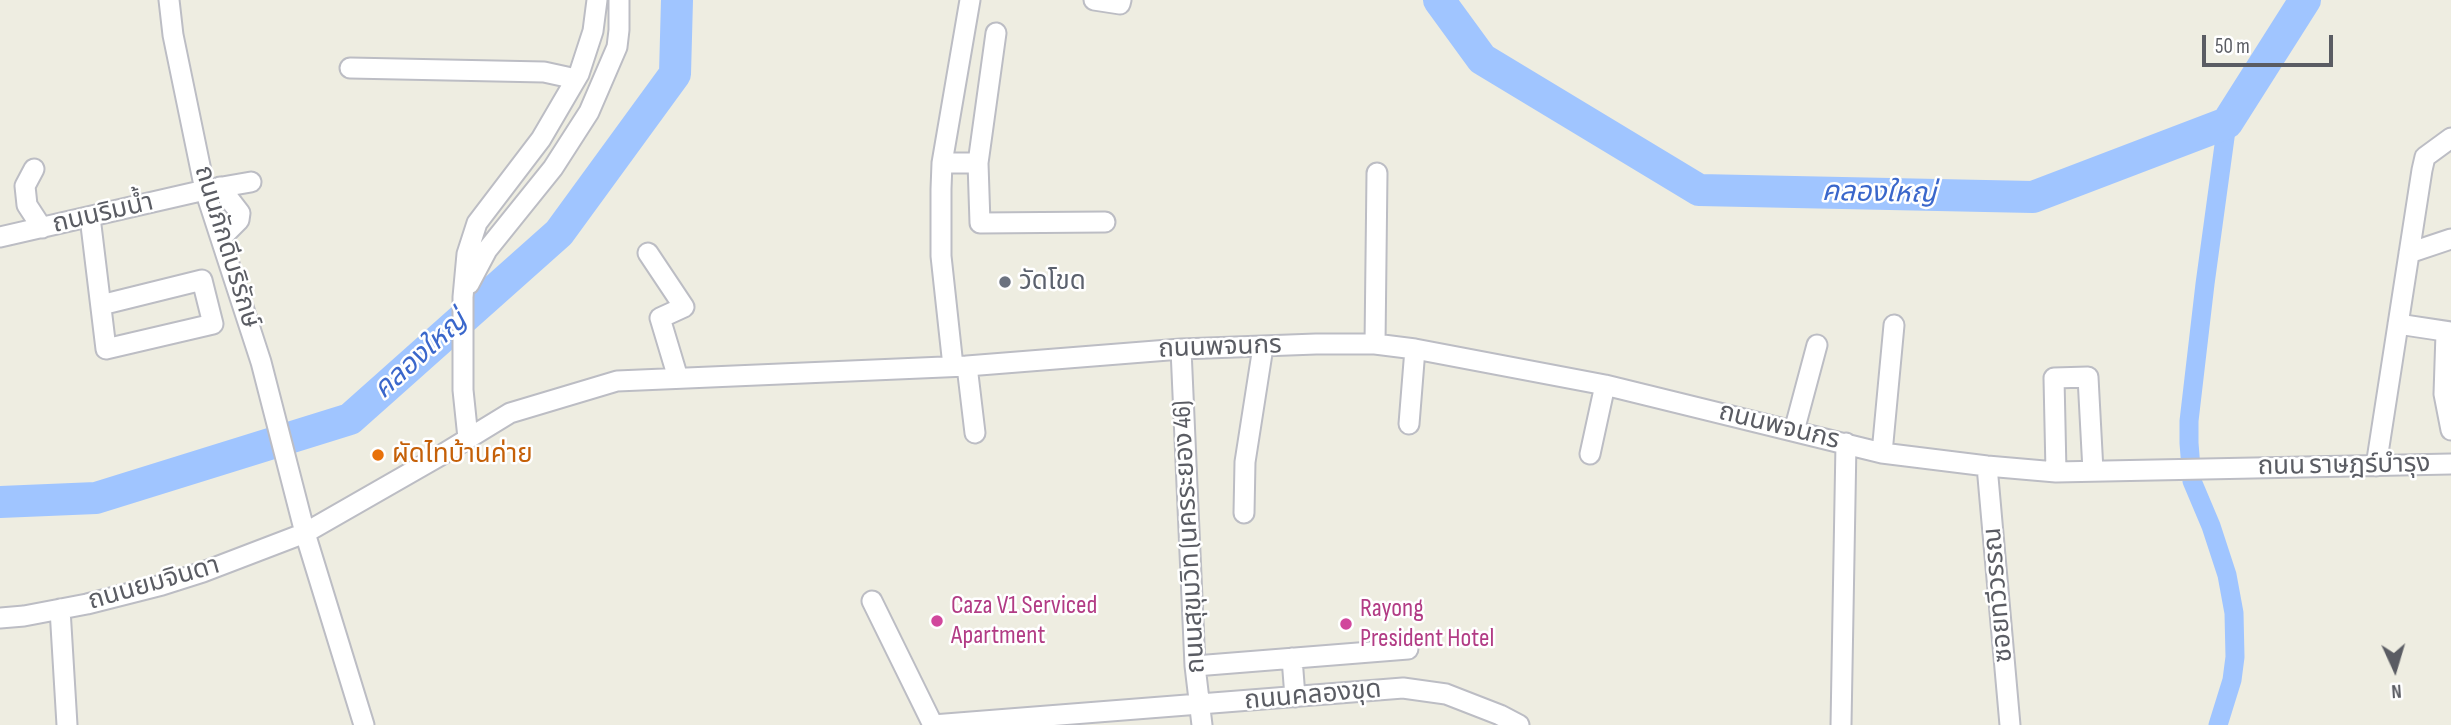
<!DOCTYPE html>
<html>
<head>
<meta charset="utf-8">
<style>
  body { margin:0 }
  #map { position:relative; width:2451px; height:725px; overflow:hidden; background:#eeede1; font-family:"Sofia Sans Condensed",sans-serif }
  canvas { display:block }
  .north { position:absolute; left:2360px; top:634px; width:70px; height:70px; -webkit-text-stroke:5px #fff; paint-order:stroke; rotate:176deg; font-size:19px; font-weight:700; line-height:28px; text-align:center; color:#5a5c63 }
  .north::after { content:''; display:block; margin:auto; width:24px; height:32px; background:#5a5c63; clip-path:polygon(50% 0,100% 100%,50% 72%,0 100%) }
  .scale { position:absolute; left:2202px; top:35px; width:131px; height:32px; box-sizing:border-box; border:4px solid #5a5c63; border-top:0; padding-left:9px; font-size:21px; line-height:24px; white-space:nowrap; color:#5a5c63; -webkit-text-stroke:5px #fff; paint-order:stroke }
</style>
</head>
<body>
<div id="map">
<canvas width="2451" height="725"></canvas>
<div class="north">N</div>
<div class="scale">50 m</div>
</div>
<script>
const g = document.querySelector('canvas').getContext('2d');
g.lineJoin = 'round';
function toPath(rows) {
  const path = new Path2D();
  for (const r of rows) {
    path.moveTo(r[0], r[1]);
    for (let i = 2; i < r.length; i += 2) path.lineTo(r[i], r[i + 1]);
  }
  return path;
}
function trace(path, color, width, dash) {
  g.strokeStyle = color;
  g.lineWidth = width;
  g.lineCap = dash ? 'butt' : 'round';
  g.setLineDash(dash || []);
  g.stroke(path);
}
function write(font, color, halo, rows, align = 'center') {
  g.font = font + ' "Sofia Sans Condensed","Noto Sans Thai",sans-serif';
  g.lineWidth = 5;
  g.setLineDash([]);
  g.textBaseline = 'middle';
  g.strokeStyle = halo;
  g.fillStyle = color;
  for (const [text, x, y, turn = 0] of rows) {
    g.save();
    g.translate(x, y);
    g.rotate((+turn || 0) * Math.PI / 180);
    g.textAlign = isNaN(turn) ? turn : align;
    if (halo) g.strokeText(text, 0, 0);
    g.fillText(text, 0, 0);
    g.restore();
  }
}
const canal = toPath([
  [2218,725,2232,680,2235,657,2234,613,2227,575,2211,526,2192,481,2189,443,2189,421,2205,284,2227,123]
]);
const river = toPath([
  [1439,0,1482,59,1699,190,2033,197,2227,123,2305,0],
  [0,502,96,498,350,419,559,233,675,74,677,0]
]);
const minor = toPath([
  [169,0,173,35,205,190,261,362,305,533,364,725],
  [1094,0,1120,4,1121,0],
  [996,33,978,163,980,223,1105,222],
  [350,68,544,72,576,79],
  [942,163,978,163],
  [34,169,25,186,27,205,42,228],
  [220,187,240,213,239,220,221,238],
  [90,217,106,349,213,324,202,280,101,305],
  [0,237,205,190,251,182],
  [648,253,684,307,660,318,678,378],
  [2409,253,2451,239],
  [469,284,487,250,553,168,589,112,617,47,619,30,619,0],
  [2398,324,2451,332],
  [2446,333,2444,394,2451,430],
  [1375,344,1377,173],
  [1181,349,1195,666,1202,725],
  [953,366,941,256,941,189,942,163,970,0],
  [967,366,975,433],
  [1409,424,1415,349],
  [1794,431,1817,345],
  [468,438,463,390,463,297,467,254,477,223,541,139,579,74,593,31,597,0],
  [1882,453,1894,325],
  [1590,454,1605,385],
  [1987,466,2010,725],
  [2376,466,2422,170,2425,157,2451,138],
  [2056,472,2054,378,2088,377,2093,471],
  [1244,513,1245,462,1263,347],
  [872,601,933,725],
  [60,609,67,725],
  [0,618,24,616,87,604,162,585,203,572,305,533,443,454,510,413,617,381,967,366,1181,349,1316,344,1375,344,1415,349,1605,385,1882,453,1987,466,2056,472,2451,464],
  [1292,658,1295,697],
  [1195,666,1408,649],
  [933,725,1403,688,1446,694,1500,715,1519,725],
  [1841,725,1846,443]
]);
const markers = [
  [1005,282,7,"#6b7280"],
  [378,455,7,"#e8710a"],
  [937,621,7,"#d1479c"],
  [1346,624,7,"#d1479c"]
];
const streetNames = [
  ["ถนนริมน้ำ",103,214,-13],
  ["ถนนภักดีบริรักษ์",226,247,73],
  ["ถนนพจนกร",1220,348,-2],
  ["ถนนพจนกร",1779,427,14],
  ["ถนน ราษฎร์บำรุง",2344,466,-1],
  ["ถนนสุขุมวิท (นครระยอง 46)",1190,537,-93],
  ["ถนนยมจินดา",154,584,-16],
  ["ซอยทวีวรรณ",1999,595,-95],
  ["ถนนคลองขุด",1313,696,-5]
];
const worshipNames = [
  ["วัดโขด",1019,282]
];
const foodNames = [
  ["ผัดไทบ้านค่าย",392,455]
];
const hotelNames = [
  ["Caza V1 Serviced",951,606],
  ["Apartment",951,636],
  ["Rayong",1360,609],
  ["President Hotel",1360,639]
];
const waterNames = [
  ["คลองใหญ่",1879,194,1],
  ["คลองใหญ่",421,356,-42]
];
trace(canal, '#a0c5ff', 19);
trace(river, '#a0c5ff', 32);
trace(minor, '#bcbdc4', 23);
trace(minor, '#fff', 19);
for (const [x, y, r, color] of markers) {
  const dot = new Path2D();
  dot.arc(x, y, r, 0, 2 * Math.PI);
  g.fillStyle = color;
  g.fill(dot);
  trace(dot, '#fff', 2.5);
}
write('26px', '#5a5c63', '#fff', streetNames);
write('26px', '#5b616d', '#fff', worshipNames, 'left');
write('26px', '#c56008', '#fff', foodNames, 'left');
write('26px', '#b23c85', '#fff', hotelNames, 'left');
write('italic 28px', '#3a67cb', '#fff', waterNames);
</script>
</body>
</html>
